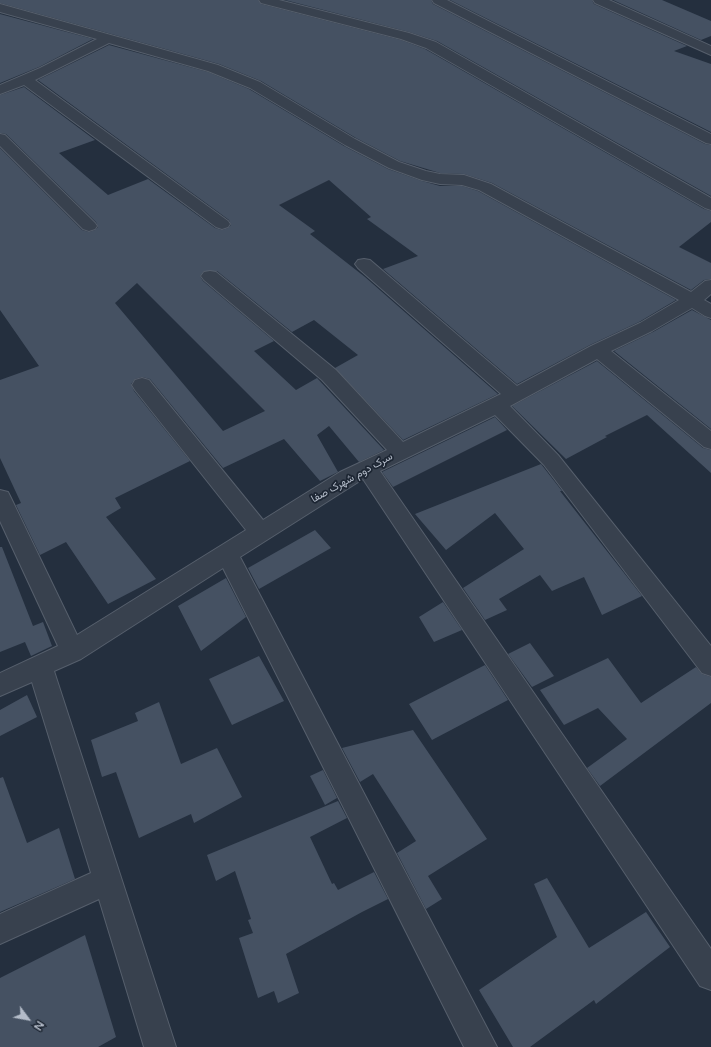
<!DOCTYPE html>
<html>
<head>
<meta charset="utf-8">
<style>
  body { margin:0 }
  #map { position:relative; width:711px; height:1047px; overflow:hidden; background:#242f3e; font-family:"Varela Round",sans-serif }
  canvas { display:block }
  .north { position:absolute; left:8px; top:999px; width:40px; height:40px; -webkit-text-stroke:3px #1d2633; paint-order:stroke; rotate:122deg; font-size:11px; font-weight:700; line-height:16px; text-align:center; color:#b4bcc9 }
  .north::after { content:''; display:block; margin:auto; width:14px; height:18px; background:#b4bcc9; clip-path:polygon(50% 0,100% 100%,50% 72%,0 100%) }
</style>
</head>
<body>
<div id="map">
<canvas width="711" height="1047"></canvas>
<div class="north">N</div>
</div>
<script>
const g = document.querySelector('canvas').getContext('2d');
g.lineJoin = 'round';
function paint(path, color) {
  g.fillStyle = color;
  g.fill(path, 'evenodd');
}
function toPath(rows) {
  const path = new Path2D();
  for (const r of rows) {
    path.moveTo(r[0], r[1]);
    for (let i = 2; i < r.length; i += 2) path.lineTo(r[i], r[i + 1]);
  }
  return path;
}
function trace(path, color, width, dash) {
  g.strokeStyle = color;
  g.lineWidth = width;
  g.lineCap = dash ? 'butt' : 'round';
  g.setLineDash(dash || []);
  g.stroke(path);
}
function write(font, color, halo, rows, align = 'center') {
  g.font = font + ' "Varela Round",Vazirmatn,sans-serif';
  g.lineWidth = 3.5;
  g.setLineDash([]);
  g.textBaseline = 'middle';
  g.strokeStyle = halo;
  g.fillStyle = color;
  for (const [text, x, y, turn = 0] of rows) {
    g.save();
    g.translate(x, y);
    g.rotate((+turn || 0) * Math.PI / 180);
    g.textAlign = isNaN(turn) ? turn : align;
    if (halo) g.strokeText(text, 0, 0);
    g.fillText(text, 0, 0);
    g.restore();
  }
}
const building = toPath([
  [0,0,258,0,261,4,401,40,425,49,704,209,711,211,711,222,679,247,711,263,711,279,704,280,691,290,492,183,464,174,440,173,400,161,356,138,261,81,219,64,0,3],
  [285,0,431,0,433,4,705,144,711,145,711,196,437,41,409,32],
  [450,0,592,0,594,4,687,46,674,51,711,64,711,132],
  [613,0,662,0,711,21,711,36,701,40],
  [0,14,93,39,39,67,0,83],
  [109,45,208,72,249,89,344,146,388,169,422,181,440,186,462,186,478,191,676,300,639,322,590,345,517,384,383,269,418,256,367,219,371,217,329,180,279,205,315,231,310,234,365,277,498,394,403,440,335,368,358,355,314,320,292,332,217,271,204,271,200,276,203,281,274,341,254,351,296,390,317,378,384,450,359,462,329,426,317,435,338,472,320,481,284,439,223,468,150,379,142,377,135,379,131,384,134,391,190,461,115,498,121,508,106,517,156,579,108,604,66,542,40,555,16,505,21,503,0,458,0,380,39,366,0,310,0,148,82,230,89,232,95,230,98,227,96,222,6,134,0,133,0,95,24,87,95,140,59,153,108,195,148,179,215,228,222,230,228,228,231,225,229,220,38,80],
  [137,283,265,411,223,431,115,303],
  [692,310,711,320,711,429,614,351,653,332],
  [597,361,703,448,711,450,711,473,647,415,605,436,607,437,566,459,512,406],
  [495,417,507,430,393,487,382,472],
  [541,464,562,491,560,491,642,596,602,615,584,577,552,591,540,575,499,599,507,610,485,620,463,588,524,549,495,513,446,550,415,514],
  [315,530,331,548,259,589,248,568],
  [0,547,2,547,33,626,43,622,52,646,31,656,25,642,0,652],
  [226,578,246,617,201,651,178,606],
  [443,602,462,630,434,642,419,617],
  [530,643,554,676,532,687,508,654],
  [259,656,284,701,232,725,209,679],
  [608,658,641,703,696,667,702,674,711,677,711,703,600,786,587,768,627,739,598,708,564,725,540,690],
  [485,665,508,700,432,740,409,704],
  [27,695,37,717,0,736,0,710],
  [159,702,181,764,217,748,242,797,194,823,191,814,139,838,116,772,102,777,91,740,138,721,135,713],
  [413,730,487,839,428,876,442,899,426,909,397,853,416,841,373,774,360,782,342,748],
  [323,770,337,798,325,805,310,776],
  [3,777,27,843,59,828,75,879,0,912,0,778],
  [338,801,347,818,310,837,332,884,334,883,338,890,374,872,388,899,362,912,286,954,299,993,278,1003,274,991,258,998,239,938,253,933,248,920,251,919,235,871,216,881,207,855],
  [547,878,589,948,646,912,670,947,596,1004,594,1000,530,1047,513,1047,479,990,557,937,534,884],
  [85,935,116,1037,98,1047,0,1047,0,978]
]);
const minor = toPath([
  [259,0,279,0,409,33,436,42,711,198,711,210,705,208,426,48,401,39,261,3,259,0],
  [432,0,447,0,711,134,711,144,706,143,434,3,432,0],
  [593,0,609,0,711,46,711,55,595,3,593,0],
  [0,4,218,65,260,82,355,139,399,162,426,171,440,174,464,175,491,184,691,292,705,281,711,280,711,294,704,300,711,304,711,318,705,316,692,308,652,331,611,351,711,431,711,449,704,447,597,359,510,406,558,455,711,646,711,676,702,673,544,465,495,415,380,471,711,949,711,990,700,986,363,479,240,557,497,1047,464,1047,223,568,81,659,54,671,176,1047,144,1047,99,899,0,944,0,914,91,873,32,682,0,696,0,673,58,646,0,521,0,490,8,492,11,498,77,635,246,530,135,390,132,385,135,380,142,378,149,380,263,520,340,472,387,450,322,380,204,280,201,276,204,272,210,271,216,272,336,370,403,442,501,394,358,268,355,264,358,260,364,259,370,260,517,386,591,346,640,323,679,300,479,190,462,185,440,184,422,180,389,168,345,145,250,88,208,71,109,43,35,80,228,221,230,224,228,227,222,229,216,227,24,85,0,94,0,85,40,68,97,39,0,12,0,4],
  [0,134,5,135,95,223,97,226,95,229,89,231,83,229,0,146,0,134]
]);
const streetNames = [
  ["سرک دوم شهرک صفا",352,478,-29]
];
paint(building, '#455162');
trace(minor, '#565f6c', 2);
paint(minor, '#38414e');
write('11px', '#b4bcc9', '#1d2633', streetNames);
</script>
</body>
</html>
